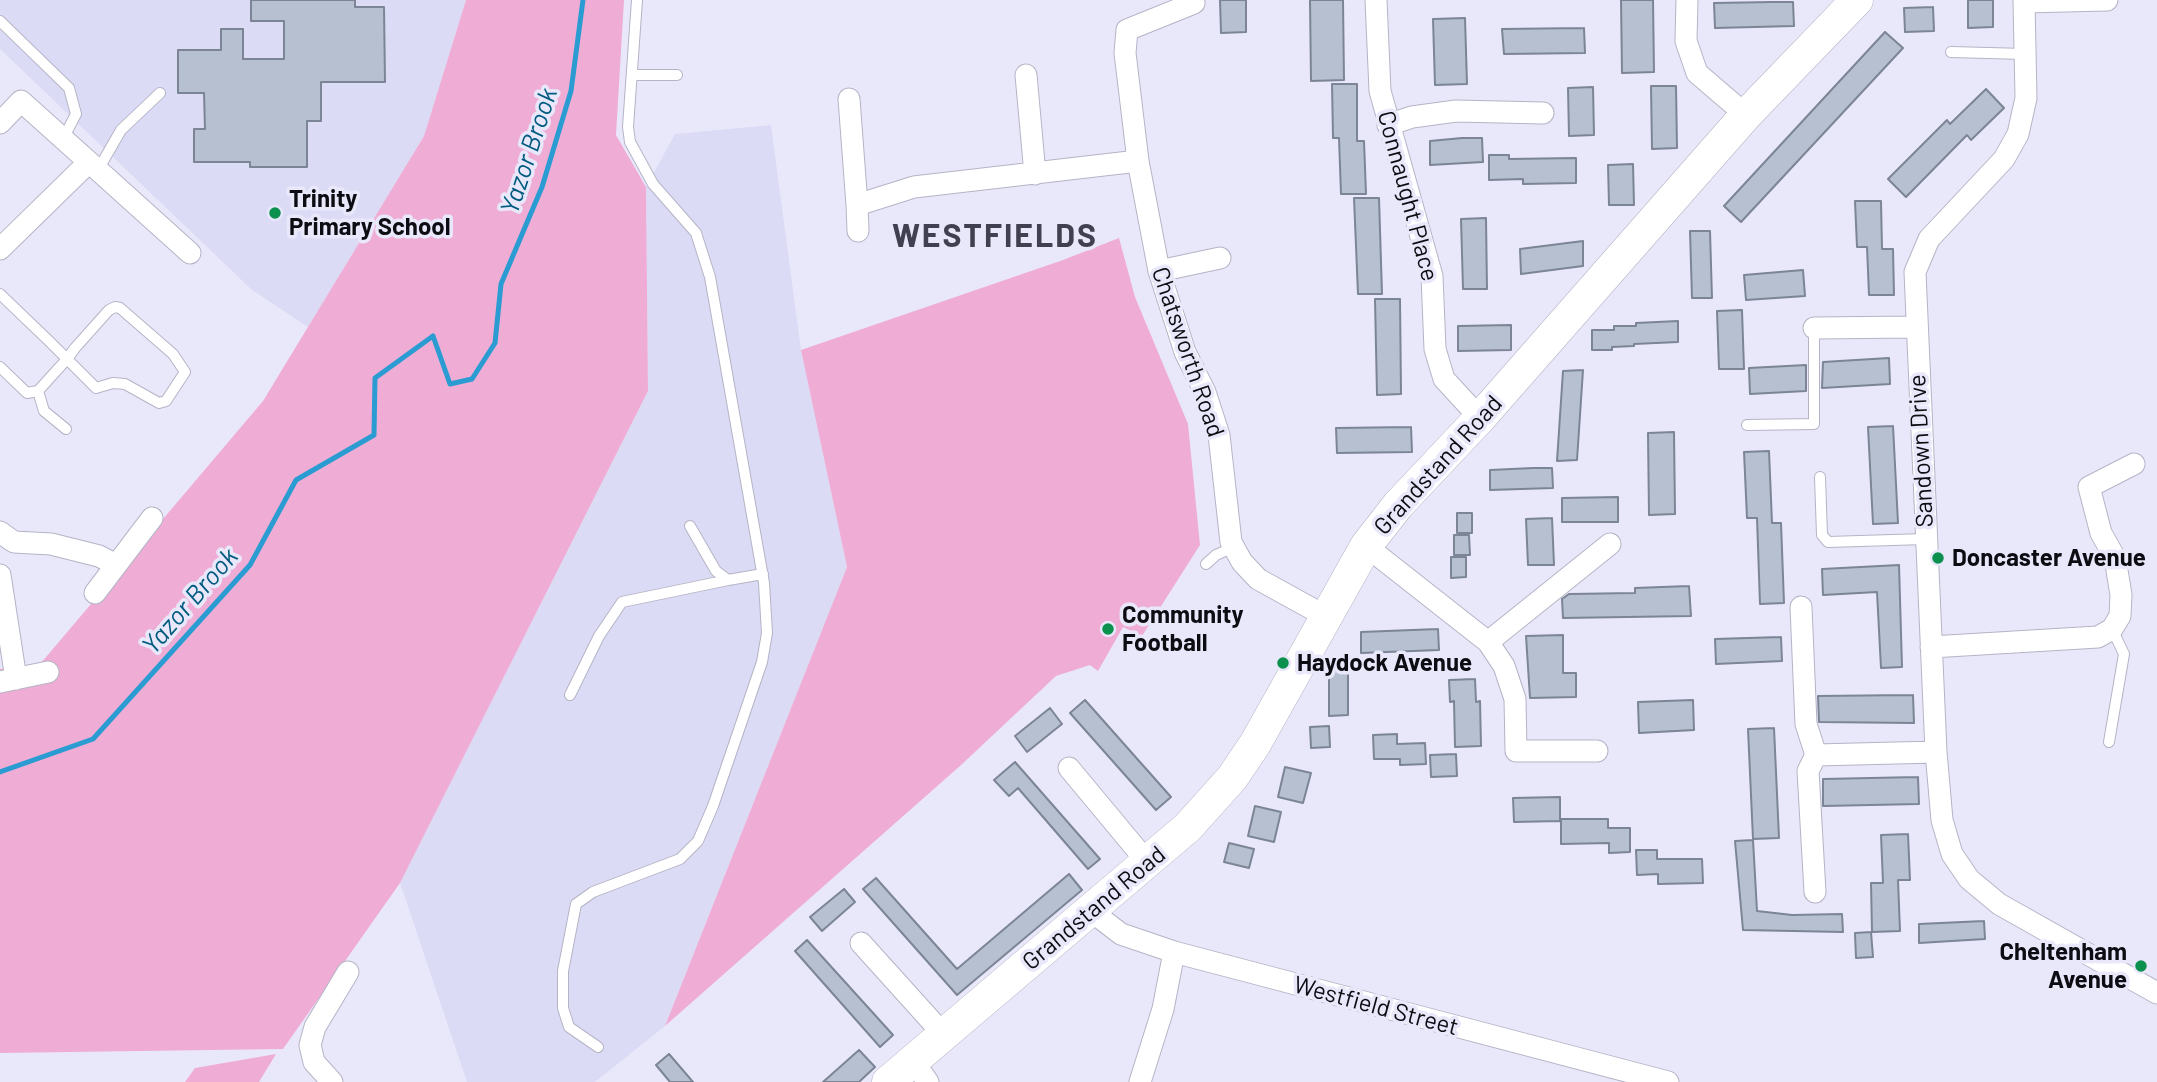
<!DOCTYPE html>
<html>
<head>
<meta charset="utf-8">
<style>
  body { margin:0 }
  canvas { display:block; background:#e9e8fb }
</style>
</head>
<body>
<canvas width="2157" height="1082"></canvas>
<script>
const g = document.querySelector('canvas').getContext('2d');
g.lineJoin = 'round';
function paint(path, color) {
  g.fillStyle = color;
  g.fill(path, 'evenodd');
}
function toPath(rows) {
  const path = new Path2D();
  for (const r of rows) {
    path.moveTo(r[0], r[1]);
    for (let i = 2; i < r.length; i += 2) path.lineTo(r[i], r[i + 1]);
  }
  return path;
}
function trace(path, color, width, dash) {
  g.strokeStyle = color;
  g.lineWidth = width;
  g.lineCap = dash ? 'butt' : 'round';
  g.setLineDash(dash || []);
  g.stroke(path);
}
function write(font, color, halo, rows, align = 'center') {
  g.font = font + ' Barlow,sans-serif';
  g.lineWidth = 7;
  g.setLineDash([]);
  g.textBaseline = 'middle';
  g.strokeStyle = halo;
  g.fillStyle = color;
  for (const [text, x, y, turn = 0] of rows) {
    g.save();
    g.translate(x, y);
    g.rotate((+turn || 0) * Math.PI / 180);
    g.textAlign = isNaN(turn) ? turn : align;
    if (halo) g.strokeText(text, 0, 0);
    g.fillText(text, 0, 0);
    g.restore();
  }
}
const built = toPath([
  [0,0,466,0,424,136,308,327,252,290,0,49],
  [771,125,801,350,847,567,665,1026,595,1082,467,1082,400,883,648,391,646,187,675,134]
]);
const green = toPath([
  [466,0,624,0,616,135,646,187,648,391,400,883,283,1049,0,1053,0,669,41,663,263,401,424,136],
  [1119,238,1135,297,1188,424,1200,545,1142,636,1123,627,1098,671,1090,665,1056,676,960,766,665,1026,847,567,801,350,1063,260],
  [276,1054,259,1082,185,1082,195,1068]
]);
const stream = toPath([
  [0,772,93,739,250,565,296,480,374,435,375,378,433,336,450,384,472,379,495,343,501,284,542,187,571,91,583,0]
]);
const building = toPath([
  [251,0,355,0,355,7,384,7,385,82,321,82,321,121,307,121,307,167,250,167,250,162,194,162,194,129,205,129,204,93,178,93,178,50,221,50,221,29,243,29,243,59,284,59,284,21,251,21,251,0],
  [1220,0,1246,0,1246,32,1221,33,1220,0],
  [1310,0,1343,0,1344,80,1311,81,1310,0],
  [1621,0,1653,0,1654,72,1622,73,1621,0],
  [1968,0,1993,0,1993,27,1968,28,1968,0],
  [1772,2,1793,2,1794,26,1715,28,1714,3,1772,2],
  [1933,7,1934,31,1905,32,1904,8,1933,7],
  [1465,18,1467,84,1435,85,1433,19,1465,18],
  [1584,28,1585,53,1504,54,1502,29,1584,28],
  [1885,32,1903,48,1741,222,1724,206,1885,32],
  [1332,84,1357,84,1357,141,1364,141,1366,194,1341,194,1339,138,1333,138,1332,84],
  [1651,86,1676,86,1677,148,1652,149,1651,86],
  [1593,87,1594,135,1569,136,1568,88,1593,87],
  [1986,89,2004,108,1971,140,1967,135,1906,197,1888,179,1947,120,1950,124,1986,89],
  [1462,138,1482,138,1483,162,1430,165,1430,141,1462,138],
  [1489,155,1509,155,1509,159,1576,158,1576,183,1523,184,1523,179,1489,180,1489,155],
  [1633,164,1634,205,1609,205,1608,165,1633,164],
  [1354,198,1379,198,1382,294,1358,294,1354,198],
  [1855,201,1881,201,1882,249,1893,249,1894,295,1869,295,1867,247,1857,247,1855,201],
  [1486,218,1487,289,1463,289,1461,219,1486,218],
  [1690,231,1710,231,1712,298,1692,298,1690,231],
  [1583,241,1583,266,1521,274,1520,249,1583,241],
  [1803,270,1805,296,1746,300,1744,275,1803,270],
  [1375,299,1400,299,1401,394,1377,395,1375,299],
  [1742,310,1744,369,1719,369,1717,311,1742,310],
  [1678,321,1678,342,1634,344,1634,346,1612,347,1612,350,1592,350,1592,330,1614,330,1614,326,1636,326,1636,323,1678,321],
  [1511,325,1511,350,1458,351,1458,326,1511,325],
  [1889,358,1890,384,1822,388,1823,362,1889,358],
  [1806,365,1806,391,1750,394,1749,368,1806,365],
  [1583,370,1577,460,1557,461,1563,371,1583,370],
  [1893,426,1898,523,1873,524,1868,427,1893,426],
  [1411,427,1412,452,1337,453,1336,428,1411,427],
  [1674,432,1675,514,1649,515,1648,433,1674,432],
  [1769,451,1772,523,1781,523,1784,603,1760,604,1757,518,1747,518,1744,452,1769,451],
  [1533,468,1552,468,1553,488,1490,490,1490,470,1533,468],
  [1618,497,1618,522,1562,522,1562,498,1618,497],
  [1457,513,1472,513,1472,533,1457,533,1457,513],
  [1552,518,1554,565,1528,565,1526,519,1552,518],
  [1454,535,1469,535,1470,555,1454,555,1454,535],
  [1451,557,1466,557,1466,577,1451,578,1451,557],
  [1899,565,1902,667,1881,668,1877,592,1823,595,1822,569,1899,565],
  [1689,586,1691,616,1563,618,1562,599,1569,594,1635,593,1635,588,1689,586],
  [1438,629,1439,650,1361,653,1361,632,1438,629],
  [1563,635,1563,673,1576,673,1576,697,1530,698,1526,636,1563,635],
  [1781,637,1782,661,1716,664,1715,639,1781,637],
  [1329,671,1348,671,1348,715,1329,716,1329,671],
  [1475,679,1476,702,1480,701,1481,746,1455,747,1454,701,1450,702,1449,680,1475,679],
  [1913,695,1914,723,1819,722,1818,696,1913,695],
  [1085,700,1171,797,1156,810,1070,713,1085,700],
  [1693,700,1694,730,1639,733,1638,702,1693,700],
  [1050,708,1062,724,1027,752,1015,736,1050,708],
  [1329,726,1330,747,1311,748,1310,727,1329,726],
  [1774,728,1779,838,1753,839,1748,729,1774,728],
  [1397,734,1397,744,1425,743,1426,764,1400,765,1400,759,1374,759,1373,735,1397,734],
  [1456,754,1457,776,1431,777,1430,755,1456,754],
  [1015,762,1100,859,1088,869,1018,788,1009,796,994,780,1015,762],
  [1285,767,1311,773,1303,803,1278,797,1285,767],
  [1918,777,1919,804,1823,806,1823,779,1918,777],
  [1560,797,1560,821,1514,822,1513,798,1560,797],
  [1255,806,1281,812,1274,842,1248,836,1255,806],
  [1561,819,1608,819,1608,828,1630,828,1630,852,1609,853,1609,843,1561,844,1561,819],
  [1908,834,1910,880,1898,880,1900,931,1872,932,1871,883,1883,883,1881,835,1908,834],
  [1753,840,1757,911,1792,915,1842,914,1843,932,1743,930,1735,841,1753,840],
  [1229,843,1254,849,1249,868,1224,862,1229,843],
  [1636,850,1657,850,1657,859,1702,859,1703,883,1658,884,1658,874,1637,875,1636,850],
  [1069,874,1082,890,957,995,863,889,876,878,957,969,1069,874],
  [844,889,855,902,822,931,810,917,844,889],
  [1984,921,1985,939,1919,943,1919,924,1984,921],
  [1871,932,1873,957,1856,958,1855,933,1871,932],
  [807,940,893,1035,880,1047,795,951,807,940],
  [859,1050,875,1067,859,1082,823,1082,859,1050],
  [669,1054,693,1082,670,1082,656,1065,669,1054]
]);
const lane = toPath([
  [0,21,69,88,76,114,63,139],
  [1951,52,2025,54],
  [632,75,677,75],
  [98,170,121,130,160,93],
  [0,294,49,341,96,388,113,383,125,384,159,403,166,401,185,372,173,354,120,308,115,307,109,310,75,348,67,359,38,391,27,393,0,367],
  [38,391,44,411,66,429],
  [1747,425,1814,424,1814,328],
  [1820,477,1822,535,1828,542,1925,539],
  [690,526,716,571,728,580,763,574],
  [1206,564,1216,555,1234,547],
  [570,695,599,636,622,602,728,580],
  [2109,742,2124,654,2112,629],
  [598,1047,569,1027,563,1008,563,971,576,904,593,892,680,859,698,841,713,806,762,662,767,633,764,583,710,277,696,233,653,184,630,142,628,127,637,0]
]);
const street = toPath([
  [1376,0,1380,91,1432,276,1435,349,1444,379,1480,418],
  [1687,0,1686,41,1697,73,1746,115],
  [2024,0,2026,98,2018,134,2004,159,1929,239,1915,272,1936,752,1942,820,1952,854,1969,879,1999,904,2157,993],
  [2024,2,2107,0],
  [1194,3,1127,30,1125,53,1138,161,1159,271,1185,352,1205,392,1219,435,1231,542,1242,562,1258,579,1325,616],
  [1026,75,1035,174],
  [849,99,857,205,914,187,1138,161],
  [0,123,21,101,89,162,0,249],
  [1388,125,1412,117,1456,111,1543,113],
  [89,162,190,253],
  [857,205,858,231],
  [1159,271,1220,258],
  [1814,328,1915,327],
  [0,532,14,542,51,544,99,556,116,565],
  [1366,546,1488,642,1504,666,1515,699,1516,751,1597,751],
  [0,575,16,679],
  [95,593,152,518],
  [1801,607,1806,724,1816,755,1808,771,1815,892],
  [1488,642,1610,544],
  [1931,647,2098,637,2112,629,2120,616,2121,595,2115,558,2101,533,2089,487,2134,464],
  [0,682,48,672],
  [1816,755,1936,752],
  [1069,768,1148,863],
  [1091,911,1121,934,1174,952,1668,1082],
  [861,943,944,1035],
  [913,1061,928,1082],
  [332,1082,314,1062,310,1045,315,1027,348,972],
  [1140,1082,1163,1009,1174,952]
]);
const secondary = toPath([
  [888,1082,1188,827,1232,778,1255,744,1366,546,1398,505,1480,418,1746,115,1857,0]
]);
const markers = [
  [275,213,7,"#0c904e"],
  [1938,558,7,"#0c904e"],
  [1108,629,7,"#0c904e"],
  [1283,663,7,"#0c904e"],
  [2141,966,7,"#0c904e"]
];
const streetNames = [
  ["Connaught Place",1408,196,75],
  ["Chatsworth Road",1188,352,71],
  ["Sandown Drive",1921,451,-93],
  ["Grandstand Road",1438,465,-48],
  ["Grandstand Road",1094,908,-40],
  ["Westfield Street",1376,1006,15]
];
const poiNames = [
  ["Trinity",289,199],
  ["Primary School",289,227],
  ["Doncaster Avenue",1952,558],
  ["Community",1122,615],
  ["Football",1122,643],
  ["Haydock Avenue",1297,663],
  ["Cheltenham",2127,952,"right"],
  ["Avenue",2127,980,"right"]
];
const waterNames = [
  ["Yazor Brook",529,151,-72],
  ["Yazor Brook",190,601,-49]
];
const districtNames = [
  ["WESTFIELDS",995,236]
];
paint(built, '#dcdbf5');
paint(green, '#efadd5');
trace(stream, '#2a9cd2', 5);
paint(building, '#b6c0d1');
trace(building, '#7c8595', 2);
trace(lane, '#b5b4c6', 12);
trace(street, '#b5b4c6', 23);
trace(secondary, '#b5b4c6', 33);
trace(lane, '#fff', 10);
trace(street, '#fff', 21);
trace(secondary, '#fff', 32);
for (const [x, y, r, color] of markers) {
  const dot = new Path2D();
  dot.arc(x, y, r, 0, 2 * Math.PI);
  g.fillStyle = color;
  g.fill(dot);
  trace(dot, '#e9e8fb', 2.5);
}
write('24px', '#0c0c12', '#e9e8fb', streetNames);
write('bold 24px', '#0c0c12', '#e9e8fb', poiNames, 'left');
write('italic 26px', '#015b7f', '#e9e8fb', waterNames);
g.letterSpacing = '2px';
write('bold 32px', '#414050', '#e9e8fb', districtNames);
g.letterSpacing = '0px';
</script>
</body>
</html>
